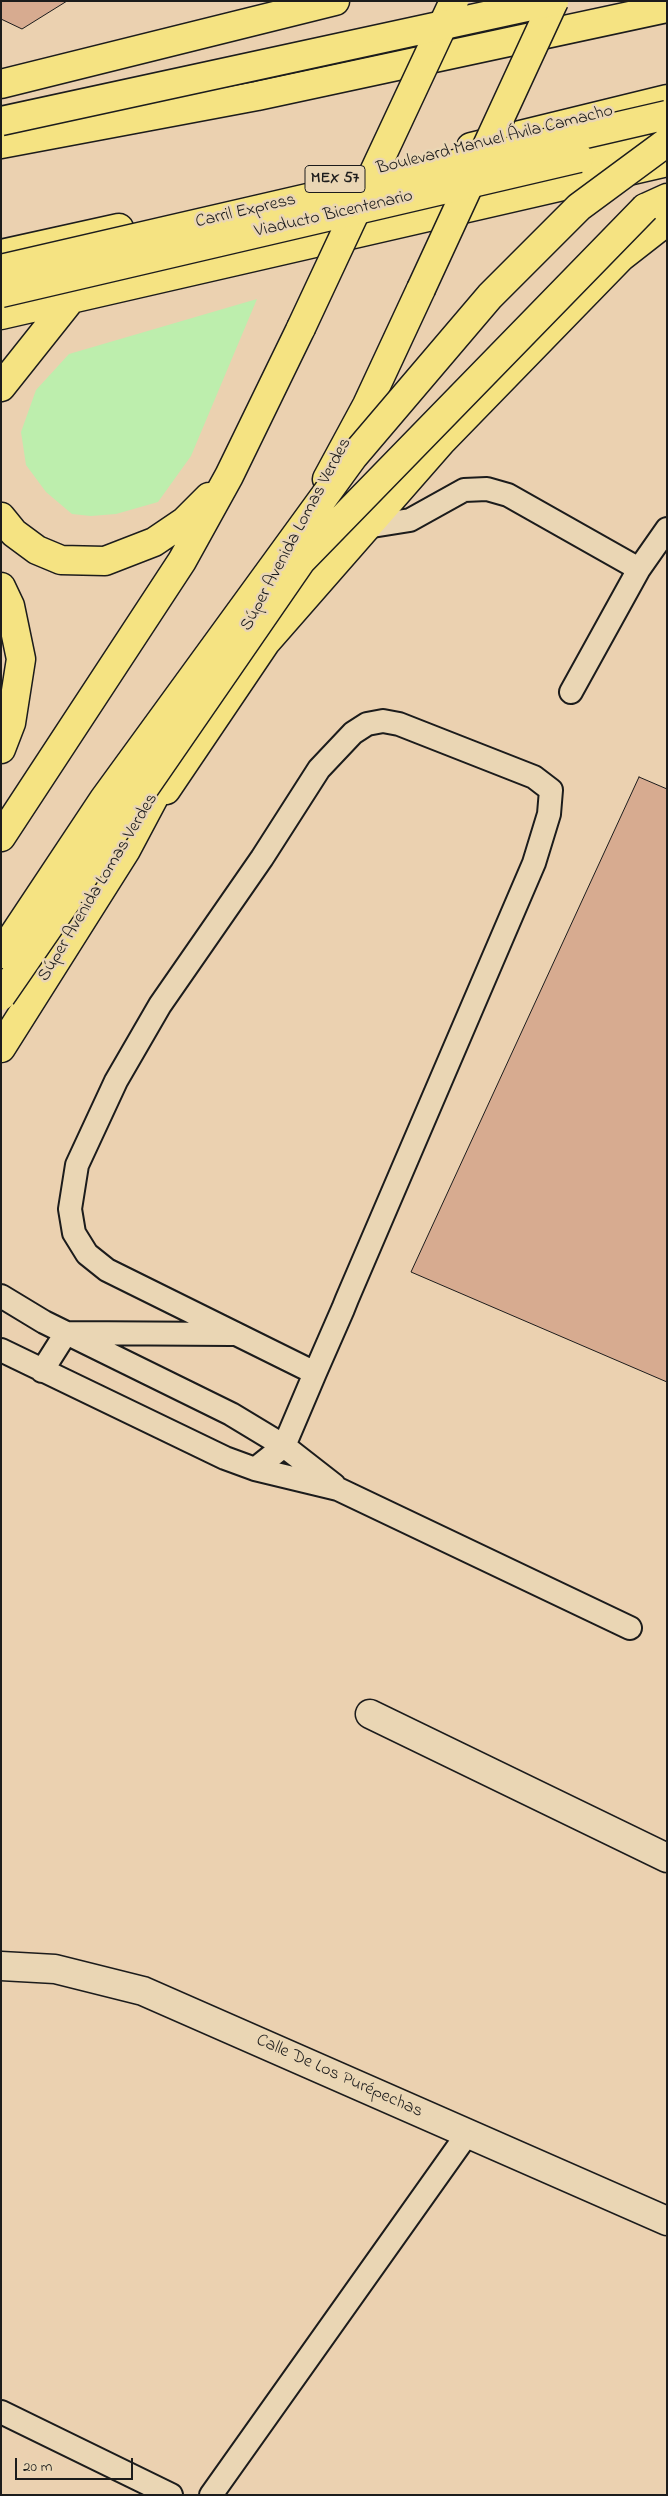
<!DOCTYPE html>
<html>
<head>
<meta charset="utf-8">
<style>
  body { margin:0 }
  #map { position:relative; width:668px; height:2496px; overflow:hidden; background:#ebd1b0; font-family:"Indie Flower",sans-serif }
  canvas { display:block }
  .frame { position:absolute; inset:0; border:2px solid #1c1c1c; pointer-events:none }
  .scale { position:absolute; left:15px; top:2458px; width:118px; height:22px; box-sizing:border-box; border:2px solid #1c1c1c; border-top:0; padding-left:6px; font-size:15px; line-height:18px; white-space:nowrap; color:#1c1c1c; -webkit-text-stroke:4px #ead6b4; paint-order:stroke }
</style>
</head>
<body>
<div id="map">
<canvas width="668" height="2496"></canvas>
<div class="frame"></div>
<div class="scale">20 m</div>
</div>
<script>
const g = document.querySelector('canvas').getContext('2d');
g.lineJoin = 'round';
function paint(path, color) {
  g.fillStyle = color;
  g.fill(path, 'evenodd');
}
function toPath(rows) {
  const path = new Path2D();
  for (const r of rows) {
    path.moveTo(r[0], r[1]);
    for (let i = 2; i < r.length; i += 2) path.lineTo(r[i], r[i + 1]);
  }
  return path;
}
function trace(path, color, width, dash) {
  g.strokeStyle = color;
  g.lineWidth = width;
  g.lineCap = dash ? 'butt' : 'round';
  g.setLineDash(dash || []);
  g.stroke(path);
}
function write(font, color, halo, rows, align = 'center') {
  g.font = font + ' "Indie Flower",sans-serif';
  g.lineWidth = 5;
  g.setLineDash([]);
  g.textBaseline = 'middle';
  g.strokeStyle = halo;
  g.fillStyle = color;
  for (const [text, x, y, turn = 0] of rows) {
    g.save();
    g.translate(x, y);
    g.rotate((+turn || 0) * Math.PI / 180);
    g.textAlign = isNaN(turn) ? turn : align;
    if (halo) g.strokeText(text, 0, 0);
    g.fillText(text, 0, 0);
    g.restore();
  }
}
const green = toPath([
  [257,299,191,456,158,502,116,514,91,516,72,514,46,492,26,465,21,432,36,390,69,354]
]);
const building = toPath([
  [1,1,67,1,22,29,1,19,1,1],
  [639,777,667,789,667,1382,411,1272,639,777]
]);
const service = toPath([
  [366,527,410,520,464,490,487,489,508,495,639,569],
  [571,692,639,569,667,529],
  [1,1296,44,1322,231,1414,284,1446,334,1485],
  [1,1350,225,1458,255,1469,338,1489,630,1628],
  [42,1371,66,1333,232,1334],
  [255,1469,284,1446,315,1373,343,1309,347,1299,534,863,549,814,551,790,534,777,399,724,383,721,367,724,353,733,319,769,262,858,160,1005,116,1081,77,1165,70,1209,74,1233,87,1254,107,1270,315,1373],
  [1,2412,171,2495],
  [211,2495,468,2133]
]);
const minor = toPath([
  [370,1714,667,1858],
  [1,1966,55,1969,143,1991,667,2221]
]);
const primary = toPath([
  [1,84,335,1],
  [1,315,667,162],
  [1,387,71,299],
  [327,479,367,405,421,289],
  [1,517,14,533,37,550,61,560,105,561,154,542,185,521,209,497],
  [1,587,10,606,21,659,11,723,1,749],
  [166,790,266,642,441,442,621,257,667,221],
  [1,837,182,561,229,476,301,328],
  [1,1048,126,850,169,769]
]);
const trunk = toPath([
  [1,144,257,96,667,8],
  [471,147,667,99],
  [1,254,119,228]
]);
const motorway = toPath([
  [579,158,667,139],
  [645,208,667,198]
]);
const primaryBridge = toPath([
  [421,289,554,1],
  [301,328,454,1]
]);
const motorwayBridge = toPath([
  [1,121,554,1],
  [1,269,667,115],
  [1,293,579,158],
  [1,954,104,799,353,457,490,296,579,207,667,142],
  [1,996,301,561,645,208]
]);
const shields = [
  [335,179,60]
];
const shieldNames = [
  ["MEX 57",335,179]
];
const streetNames = [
  ["Boulevard Manuel Ávila Camacho",495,141,-14],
  ["Carril Express",246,212,-13],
  ["Viaducto Bicentenario",334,215,-13],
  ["Súper Avenida Lomas Verdes",297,535,-62],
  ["Súper Avenida Lomas Verdes",99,888,-59],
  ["Calle De Los Purépechas",339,2077,24]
];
paint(green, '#bdeead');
paint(building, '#d7ab90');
trace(building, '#1c1c1c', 1);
trace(service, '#1c1c1c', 26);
trace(minor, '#1c1c1c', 31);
trace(primary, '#1c1c1c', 31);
trace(trunk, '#1c1c1c', 31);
trace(motorway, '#1c1c1c', 31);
trace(service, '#ead6b4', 22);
trace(minor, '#ead6b4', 28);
trace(primary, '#f5e382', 28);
trace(trunk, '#f5e382', 28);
trace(motorway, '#f5e382', 28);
trace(primaryBridge, '#1c1c1c', 31, []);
trace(motorwayBridge, '#1c1c1c', 31, []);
trace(primaryBridge, '#f5e382', 28);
trace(motorwayBridge, '#f5e382', 28);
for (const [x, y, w] of shields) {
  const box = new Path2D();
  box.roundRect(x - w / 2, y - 13.5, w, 27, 4);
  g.fillStyle = '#ead6b4';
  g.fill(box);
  trace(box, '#1c1c1c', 1);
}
write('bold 16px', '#1c1c1c', null, shieldNames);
write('18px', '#1c1c1c', '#ead6b4', streetNames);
</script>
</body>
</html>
